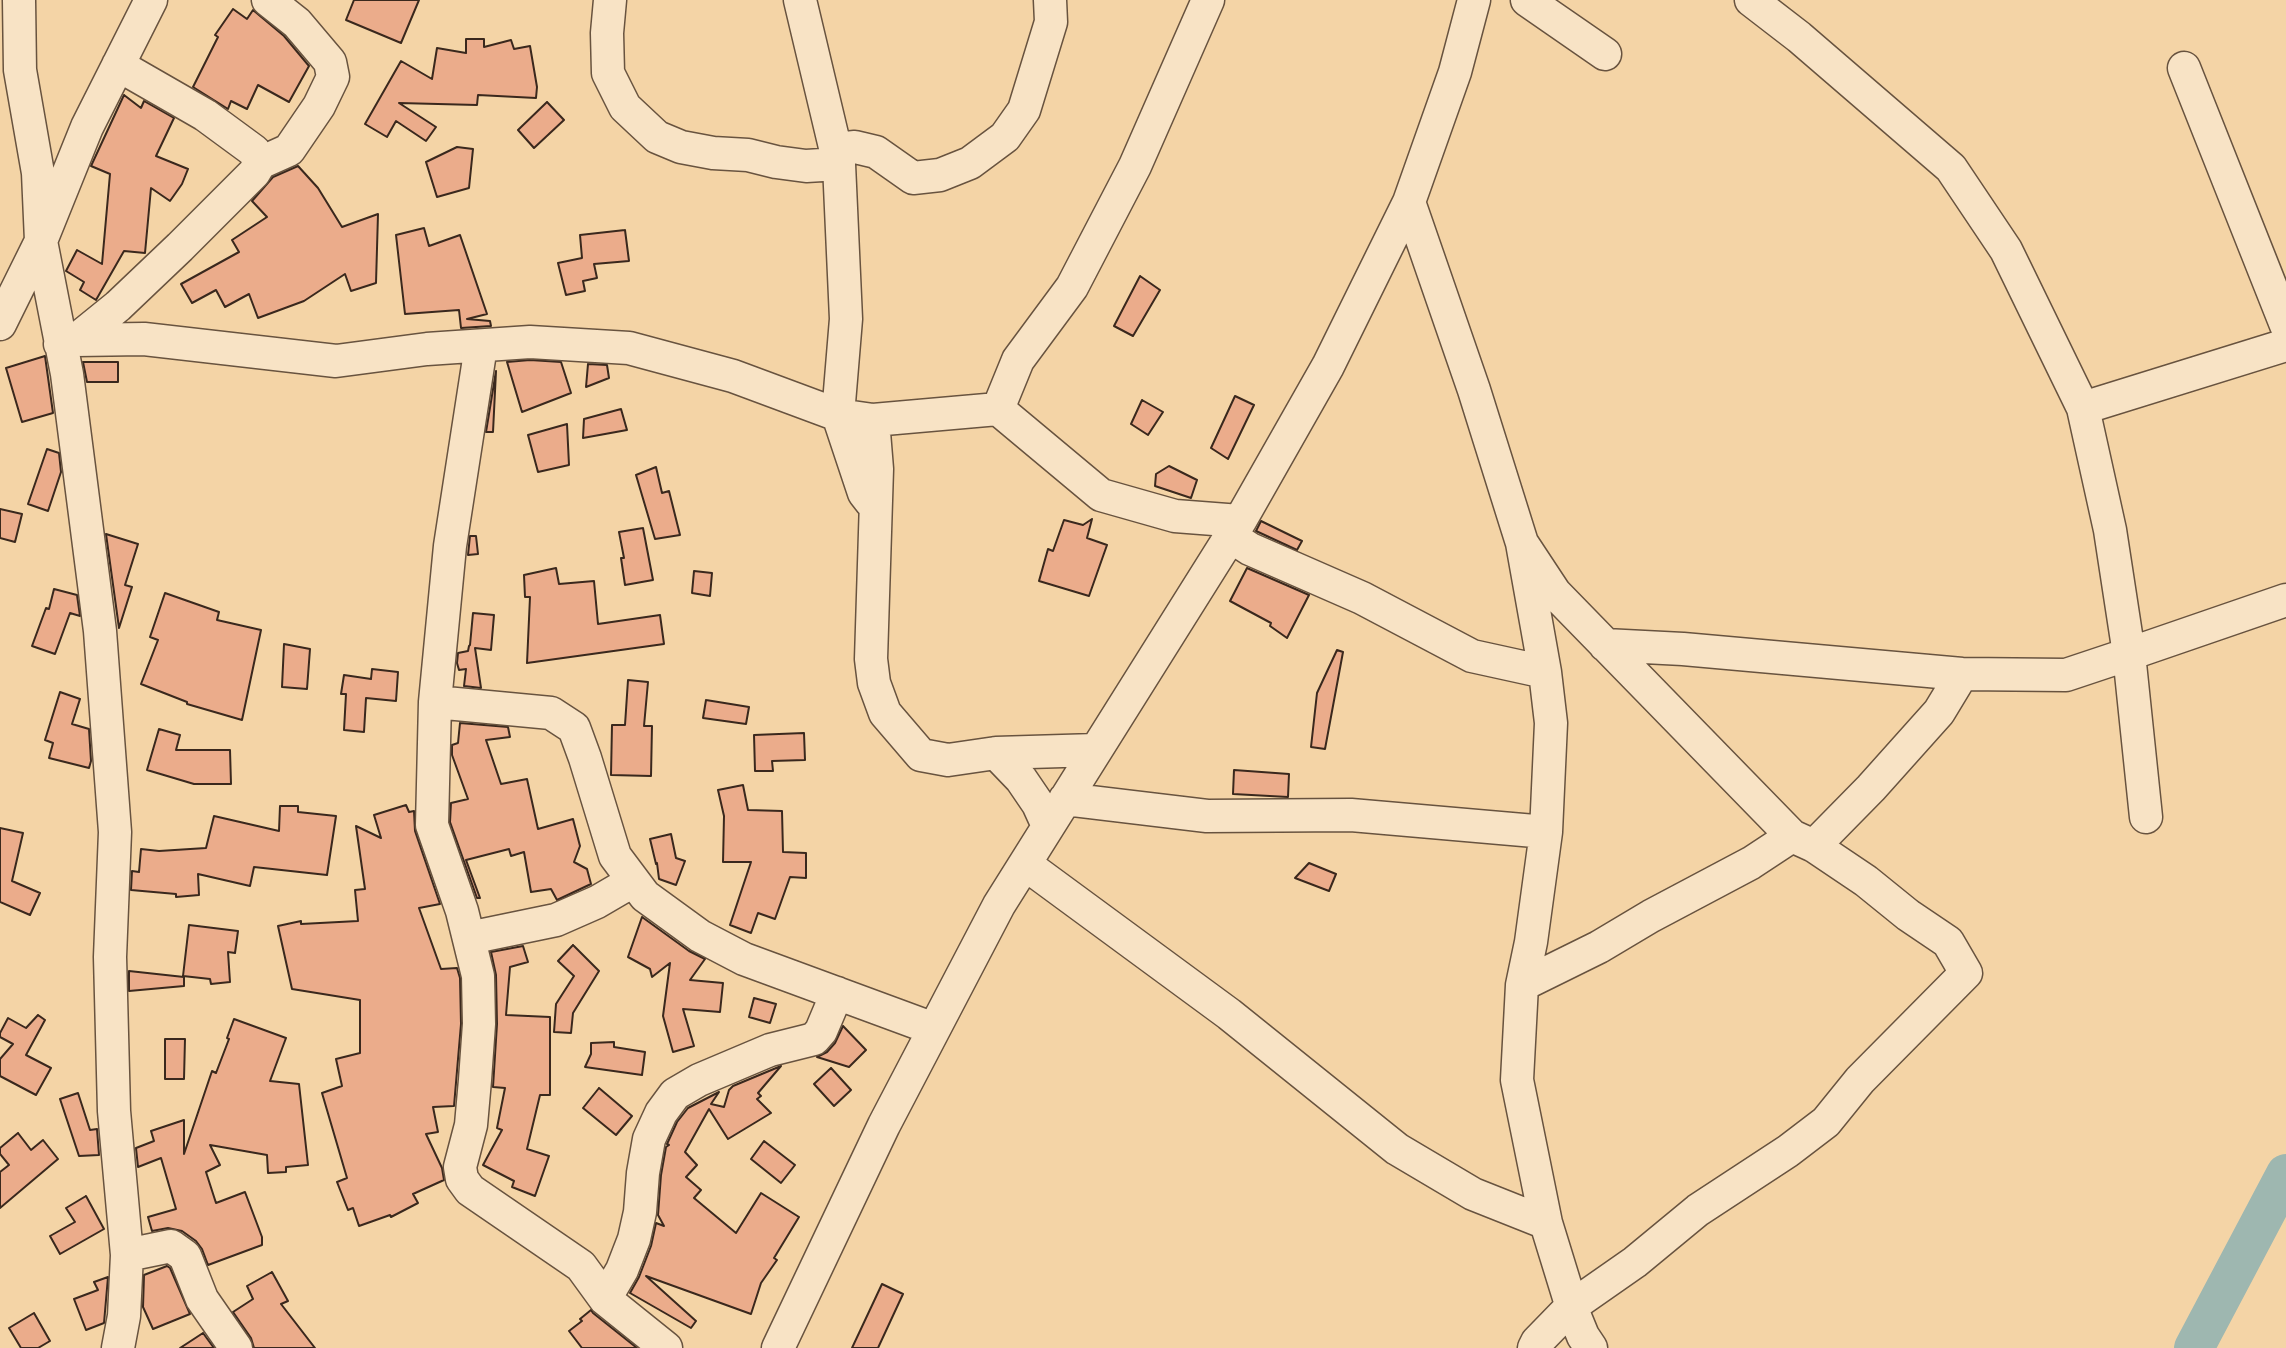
<!DOCTYPE html>
<html>
<head>
<meta charset="utf-8">
<style>
  body { margin:0 }
  canvas { display:block; background:#f4d4a6 }
</style>
</head>
<body>
<canvas width="2286" height="1348"></canvas>
<script>
const g = document.querySelector('canvas').getContext('2d');
g.lineJoin = 'round';
function toPath(rows) {
  const path = new Path2D();
  for (const r of rows) {
    path.moveTo(r[0], r[1]);
    for (let i = 2; i < r.length; i += 2) path.lineTo(r[i], r[i + 1]);
  }
  return path;
}
function trace(path, color, width, dash) {
  g.strokeStyle = color;
  g.lineWidth = width;
  g.lineCap = dash ? 'butt' : 'round';
  g.setLineDash(dash || []);
  g.stroke(path);
}
function paint(path, color) {
  g.fillStyle = color;
  g.fill(path, 'evenodd');
}
const river = toPath([
  [2194,1348,2286,1174]
]);
const building = toPath([
  [354,0,419,0,401,43,346,20,354,0],
  [233,9,247,19,253,10,284,36,309,66,289,102,258,85,247,109,231,101,228,109,193,87,218,37,215,35,233,9],
  [466,39,484,39,484,47,511,40,514,49,530,46,537,87,536,98,478,95,477,105,399,103,436,127,426,141,396,121,387,137,365,124,401,61,432,79,437,48,466,53,466,39],
  [124,95,141,108,144,101,174,118,156,156,188,169,182,184,170,201,151,188,145,253,124,251,96,300,80,290,84,282,66,271,77,250,102,264,110,174,91,166,124,95],
  [547,102,564,120,534,148,518,130,547,102],
  [457,147,473,149,469,188,437,197,426,162,457,147],
  [298,166,318,188,342,227,378,214,376,283,351,291,345,274,304,301,258,318,249,294,225,307,216,290,192,303,181,284,239,252,232,240,267,217,252,201,273,177,298,166],
  [424,228,429,246,460,235,487,314,467,319,490,321,491,326,461,328,459,310,405,314,396,235,424,228],
  [625,230,629,261,594,264,597,278,583,281,585,291,566,295,558,263,582,258,580,235,625,230],
  [1140,276,1160,290,1133,336,1114,326,1140,276],
  [45,356,53,413,22,422,6,368,45,356],
  [530,360,561,362,571,393,522,412,507,362,530,360],
  [83,362,118,362,118,382,87,382,83,362],
  [588,364,607,365,609,378,586,387,588,364],
  [496,371,493,432,486,432,496,371],
  [1235,396,1254,405,1228,459,1211,448,1235,396],
  [1142,400,1163,412,1148,435,1131,424,1142,400],
  [621,409,627,430,583,438,584,419,621,409],
  [567,424,569,465,538,472,528,435,567,424],
  [47,449,59,453,61,472,48,511,28,504,47,449],
  [1169,466,1197,480,1191,498,1155,486,1156,474,1169,466],
  [656,467,662,493,669,491,680,535,655,539,636,475,656,467],
  [0,509,22,514,15,542,0,538,0,509],
  [1092,519,1087,538,1107,545,1089,596,1039,581,1048,549,1053,551,1064,520,1083,525,1092,519],
  [1261,521,1302,541,1297,550,1256,531,1261,521],
  [643,528,653,580,625,585,621,558,624,558,619,532,643,528],
  [106,534,138,544,125,585,132,587,119,628,106,534],
  [470,536,476,536,478,554,468,555,470,536],
  [556,568,559,584,594,581,598,624,660,615,664,644,527,663,530,597,525,597,524,575,556,568],
  [1247,568,1309,595,1287,638,1270,626,1271,623,1230,601,1247,568],
  [694,571,712,573,710,596,692,593,694,571],
  [54,589,77,595,80,616,70,613,55,654,32,646,46,608,49,609,54,589],
  [165,593,219,612,217,620,261,630,242,720,187,704,187,702,141,684,158,640,150,637,165,593],
  [473,613,494,615,491,650,475,648,481,688,464,686,466,669,459,670,457,663,458,653,468,651,469,646,470,645,473,613],
  [284,644,310,649,307,689,282,687,284,644],
  [1337,650,1343,652,1325,749,1311,747,1317,693,1337,650],
  [372,669,398,672,396,701,366,698,364,732,344,730,346,694,341,694,344,675,371,679,372,669],
  [628,680,648,682,644,726,652,726,651,776,611,775,612,725,625,725,628,680],
  [60,692,80,699,72,724,89,729,91,761,89,768,49,758,53,743,45,740,60,692],
  [706,700,749,707,746,724,703,718,706,700],
  [460,723,508,727,510,737,486,740,501,784,527,779,538,829,573,819,580,846,574,862,587,869,591,884,557,900,551,889,531,892,524,852,511,856,509,849,466,860,480,898,477,898,450,822,451,803,468,799,452,755,452,745,458,743,460,723],
  [159,729,180,735,176,750,230,750,231,784,194,784,147,770,159,729],
  [804,733,805,760,772,761,773,771,755,771,754,735,804,733],
  [1234,770,1289,774,1288,797,1233,794,1234,770],
  [743,785,748,810,782,811,783,852,806,853,806,878,790,877,775,919,758,913,751,933,730,925,751,862,723,862,724,816,718,790,743,785],
  [406,805,409,812,414,811,415,831,440,904,419,908,441,969,457,968,460,978,461,1024,454,1106,433,1107,438,1132,426,1134,442,1168,444,1180,413,1194,418,1203,391,1217,390,1215,359,1226,353,1208,348,1210,337,1182,347,1178,322,1093,342,1086,336,1059,360,1053,360,1000,292,989,278,926,301,921,301,924,358,921,355,890,365,889,356,826,381,838,374,815,406,805],
  [280,806,298,806,298,812,336,816,327,875,254,867,250,886,198,874,199,895,176,897,176,894,131,890,132,871,139,872,141,849,159,851,206,848,214,816,279,831,280,806],
  [0,828,23,833,12,881,40,893,30,915,0,902,0,828],
  [671,834,676,858,685,861,676,885,659,879,657,863,656,864,650,839,671,834],
  [1309,863,1336,874,1329,891,1295,878,1309,863],
  [642,917,689,951,705,959,690,980,723,983,720,1012,683,1009,694,1046,673,1052,663,1016,670,963,652,977,650,969,628,957,642,917],
  [189,925,238,931,235,953,228,952,230,982,211,984,210,979,183,976,189,925],
  [573,945,599,971,573,1013,571,1033,554,1032,556,1004,574,976,558,961,573,945],
  [523,946,528,962,510,967,506,1015,550,1017,550,1095,540,1095,527,1149,549,1156,535,1196,512,1187,514,1181,483,1165,502,1130,497,1128,505,1088,493,1087,497,1024,496,975,491,952,523,946],
  [129,971,184,977,184,986,129,991,129,971],
  [754,998,776,1004,770,1023,749,1017,754,998],
  [38,1015,45,1020,26,1055,51,1068,36,1095,0,1076,0,1059,13,1044,0,1037,0,1033,8,1018,26,1028,38,1015],
  [234,1019,286,1038,270,1081,299,1084,308,1165,286,1167,286,1172,268,1173,267,1155,210,1145,220,1165,206,1172,216,1203,245,1192,262,1237,262,1245,208,1265,202,1249,196,1241,182,1231,168,1228,152,1231,148,1217,176,1209,161,1158,138,1167,136,1148,154,1141,151,1131,184,1120,184,1154,212,1071,216,1073,229,1039,227,1038,234,1019],
  [843,1026,866,1050,849,1067,817,1057,827,1052,835,1043,843,1026],
  [165,1039,185,1039,184,1079,165,1079,165,1039],
  [614,1042,614,1047,645,1052,642,1075,585,1067,591,1054,591,1043,614,1042],
  [781,1066,758,1093,761,1096,757,1099,771,1113,728,1139,709,1109,685,1152,697,1165,686,1177,701,1190,694,1198,736,1233,761,1193,799,1217,774,1258,777,1260,761,1283,751,1314,646,1276,696,1321,691,1328,630,1293,639,1277,651,1246,656,1223,664,1226,658,1215,661,1175,666,1147,669,1145,667,1144,677,1122,688,1108,719,1092,711,1104,724,1107,729,1090,733,1086,781,1066],
  [831,1068,851,1090,834,1106,814,1084,831,1068],
  [599,1088,632,1116,616,1135,583,1108,599,1088],
  [78,1093,90,1130,97,1129,99,1155,79,1156,60,1099,78,1093],
  [18,1133,31,1150,43,1140,58,1159,0,1208,0,1172,9,1165,0,1154,0,1148,18,1133],
  [764,1141,795,1165,781,1183,751,1159,764,1141],
  [86,1196,104,1229,60,1254,50,1236,75,1222,66,1208,86,1196],
  [167,1266,170,1268,190,1314,153,1329,143,1307,144,1275,167,1266],
  [272,1272,288,1301,281,1304,315,1348,254,1348,251,1338,233,1312,253,1299,247,1286,272,1272],
  [108,1277,104,1323,86,1330,74,1299,98,1290,94,1282,108,1277],
  [882,1284,903,1294,878,1348,852,1348,882,1284],
  [591,1310,593,1313,637,1348,582,1348,569,1331,582,1321,580,1319,591,1310],
  [34,1313,50,1341,38,1348,21,1348,9,1328,34,1313],
  [203,1333,214,1348,180,1348,203,1333]
]);
const minor = toPath([
  [19,0,20,70,38,173,41,241,67,374,100,631,115,832,110,957,114,1111,127,1255,124,1316,118,1348],
  [610,0,607,33,608,73,625,107,657,137,681,147,713,153,748,155,776,162,806,166,839,164],
  [800,0,839,164,846,319,838,415,864,493,871,502],
  [1527,0,1605,54],
  [118,65,205,115,254,151,260,163],
  [2184,68,2286,325],
  [836,149,855,147,876,152,913,178,940,175,970,163,1005,137,1024,110,1051,22,1050,0],
  [1409,202,1474,390,1522,543,1545,672,1551,723,1546,832,1531,942,1522,985,1517,1080,1546,1223,1574,1314,1583,1336,1591,1348],
  [0,324,41,241,87,127,151,0],
  [76,340,118,306,180,247,254,173,260,163,289,150,319,106,333,77,330,62,297,23,268,0],
  [60,344,76,340,144,339,336,361,427,349,530,342,629,348,733,376,838,415,873,420,998,409,1101,495,1175,516,1240,521],
  [481,346,450,546,435,702,432,825,462,911,478,976,479,1024,475,1080,471,1125,460,1167,462,1179,470,1190,581,1266,605,1299,666,1348],
  [2083,408,2286,345],
  [998,409,1018,360,1072,287,1135,166,1208,0],
  [873,420,877,469,871,659,874,683,885,713,921,755,948,760,996,753,1096,750],
  [1230,536,1250,549,1362,598,1472,656,1545,672],
  [1522,543,1555,593,1792,836,1814,846,1866,881,1908,915,1948,942,1966,973,1860,1080,1826,1122,1788,1151,1698,1210,1635,1262,1572,1306,1537,1342,1534,1348],
  [1605,645,1683,649,1962,674,2066,675,2129,654,2110,530,2083,408,2006,250,1951,168,1799,37,1751,0],
  [435,702,551,713,574,728,585,758,615,856,645,896,700,936,744,959,934,1029],
  [996,753,1021,779,1038,804,1048,826],
  [1065,799,1207,816,1351,815,1546,832],
  [2146,817,2129,654,2286,600],
  [1814,846,1871,788,1939,712,1962,674],
  [1025,864,1229,1014,1397,1149,1473,1194,1546,1223],
  [469,938,556,920,597,902,633,881],
  [1522,985,1599,947,1651,916,1751,863,1792,836],
  [127,1255,171,1246,185,1256,202,1299,236,1348],
  [605,1299,622,1270,634,1239,640,1212,643,1173,649,1139,661,1113,675,1094,699,1080,770,1050,814,1039,821,1031,837,993],
  [778,1348,884,1125,999,905,1240,521,1328,366,1409,202,1455,72,1474,0]
]);
trace(river, '#9eb7b0', 40);
paint(building, '#ebac8b');
trace(building, '#3a281d', 2);
trace(minor, '#68533f', 35);
trace(minor, '#f8e3c5', 32);
</script>
</body>
</html>
